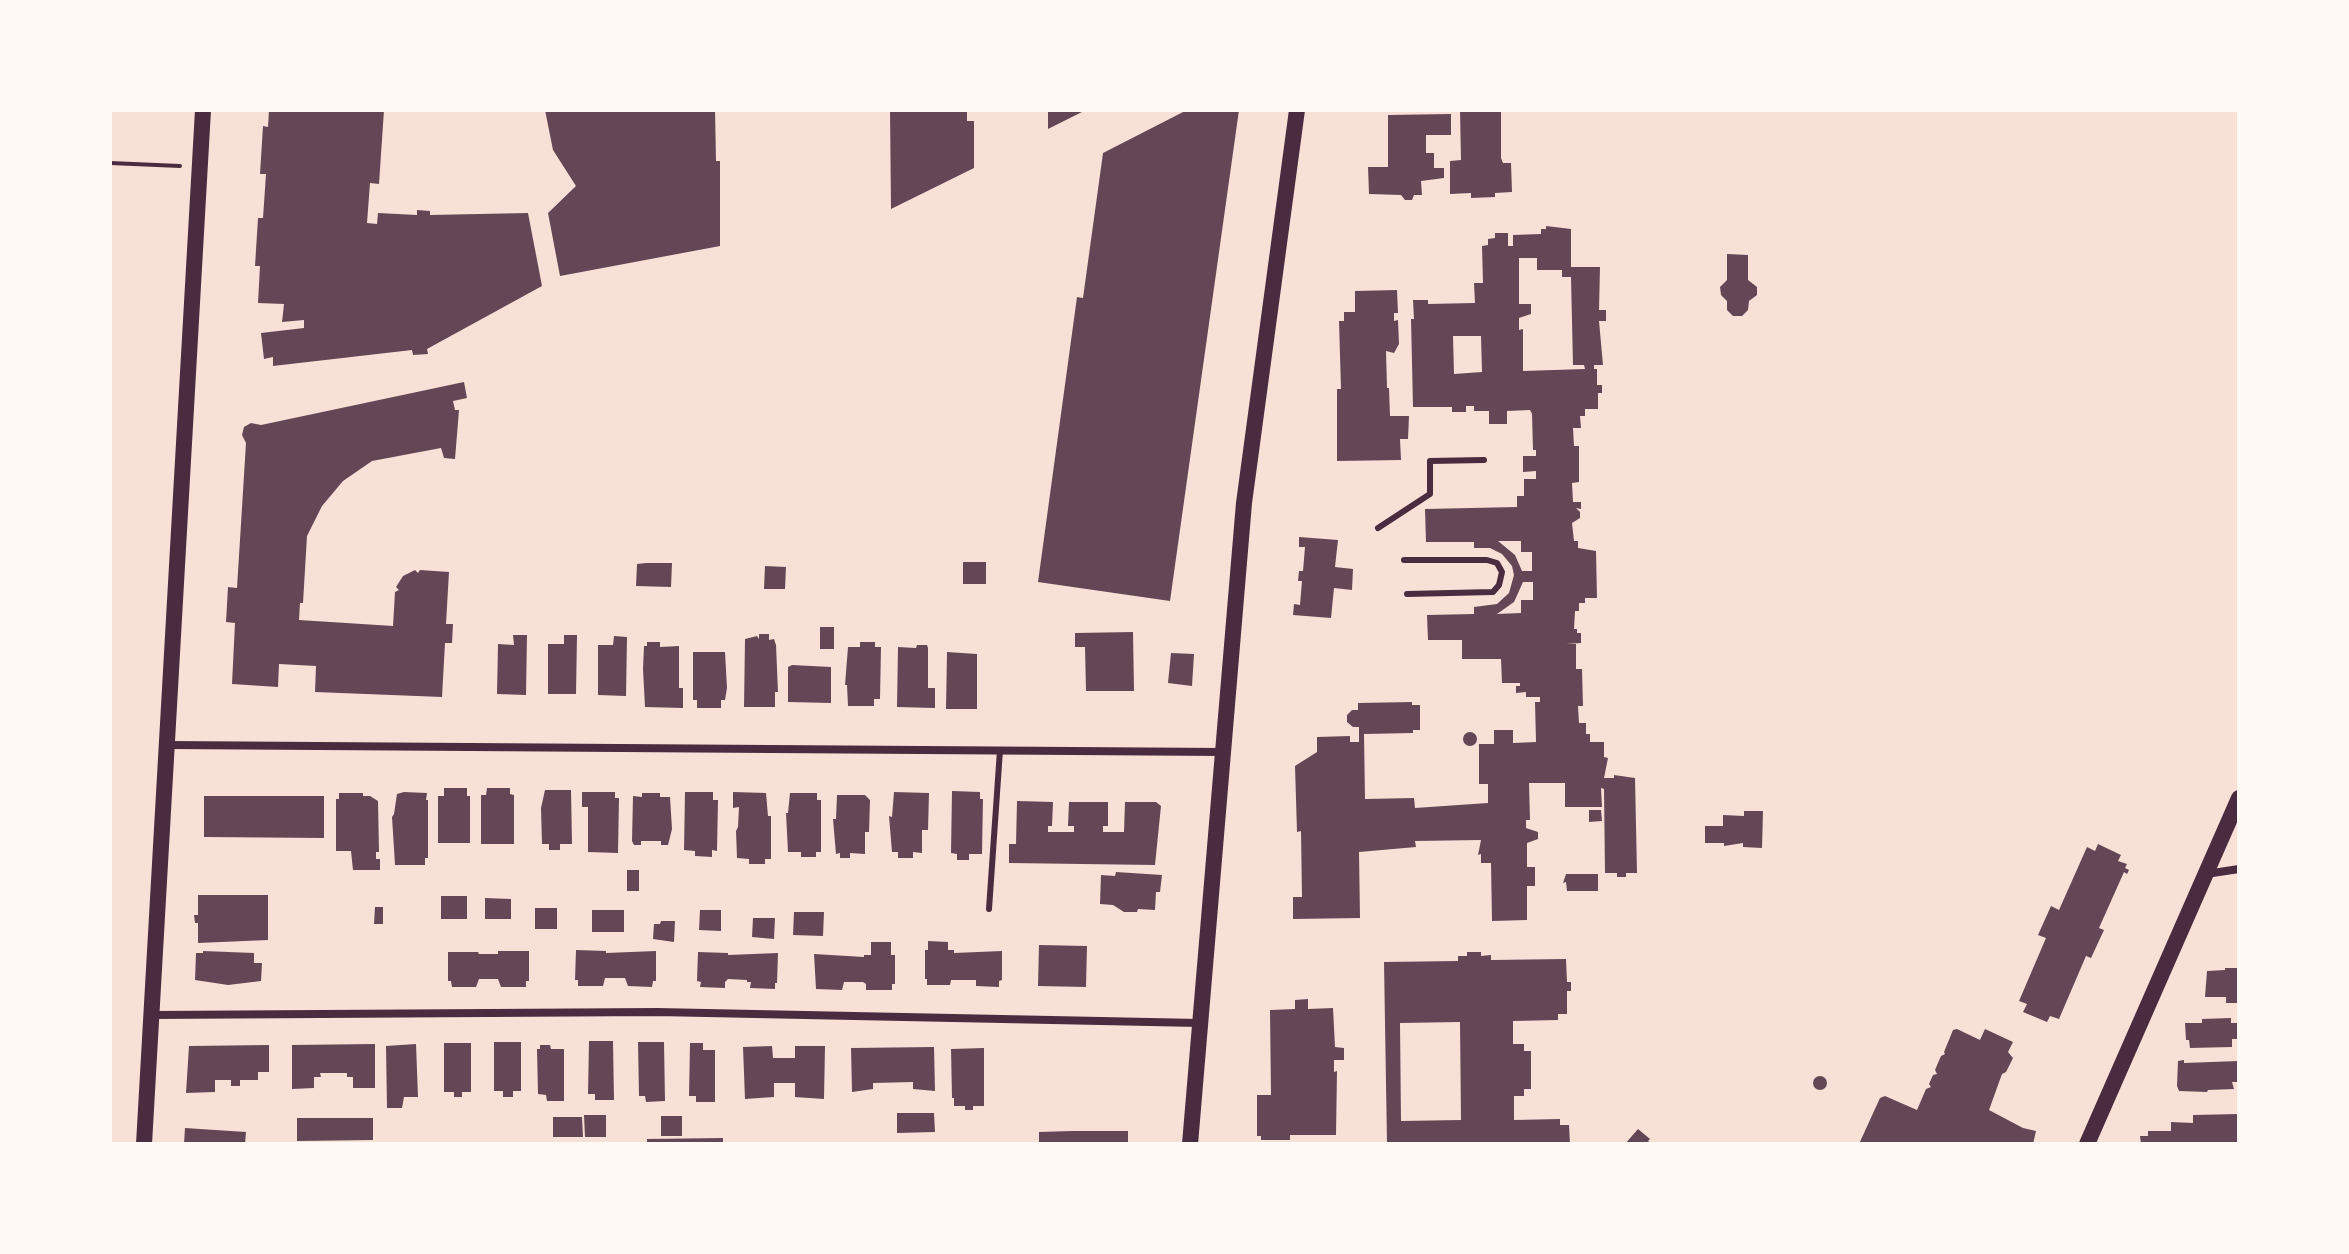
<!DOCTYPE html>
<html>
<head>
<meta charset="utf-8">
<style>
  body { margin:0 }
  #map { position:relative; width:2349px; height:1254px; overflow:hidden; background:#f7e1d7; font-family:"Roboto Condensed",sans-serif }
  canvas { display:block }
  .frame { position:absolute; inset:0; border:112px solid #fffaf5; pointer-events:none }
</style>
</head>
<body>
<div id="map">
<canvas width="2349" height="1254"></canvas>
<div class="frame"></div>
</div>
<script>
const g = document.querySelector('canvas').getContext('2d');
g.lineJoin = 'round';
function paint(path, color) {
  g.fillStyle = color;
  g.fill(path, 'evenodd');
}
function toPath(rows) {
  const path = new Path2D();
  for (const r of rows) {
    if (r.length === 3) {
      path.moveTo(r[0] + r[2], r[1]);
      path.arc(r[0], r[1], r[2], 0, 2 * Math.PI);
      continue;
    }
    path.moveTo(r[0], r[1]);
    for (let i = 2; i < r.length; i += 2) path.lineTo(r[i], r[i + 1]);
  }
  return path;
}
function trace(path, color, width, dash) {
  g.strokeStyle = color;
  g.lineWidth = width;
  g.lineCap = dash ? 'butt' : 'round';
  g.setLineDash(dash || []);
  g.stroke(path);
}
const building = toPath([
  [269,110,384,110,379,184,370,183,367,223,377,224,378,213,417,215,417,210,430,211,430,215,528,213,542,286,427,349,428,354,413,355,412,350,273,366,273,357,264,359,261,333,304,328,304,320,282,322,284,304,258,303,260,266,255,266,258,218,263,218,266,174,260,174,263,126,268,127],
  [545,110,715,110,716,161,720,161,720,246,560,276,548,213,576,186,553,150],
  [890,110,967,110,967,121,974,121,974,168,891,209],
  [1048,110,1086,110,1048,129],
  [1187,110,1239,110,1170,601,1038,582,1077,297,1083,298,1103,153],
  [1460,110,1501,110,1501,158,1503,163,1511,163,1512,192,1495,193,1495,197,1471,198,1471,193,1450,194,1450,161,1461,160],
  [1451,114,1451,135,1426,135,1426,153,1434,153,1434,168,1444,168,1444,178,1421,181,1422,195,1414,195,1412,200,1405,200,1401,195,1369,194,1368,167,1388,167,1388,115],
  [1546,226,1571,229,1571,267,1600,267,1599,310,1606,310,1606,321,1599,321,1603,365,1594,365,1594,369,1597,369,1597,385,1602,385,1602,393,1598,393,1598,409,1585,409,1585,416,1580,416,1581,428,1573,428,1574,446,1579,446,1579,482,1572,483,1573,502,1581,502,1581,509,1576,508,1580,512,1580,518,1572,523,1574,541,1578,541,1578,548,1596,551,1597,598,1585,598,1585,603,1579,603,1579,611,1575,611,1574,629,1577,629,1577,633,1581,633,1581,643,1566,644,1576,644,1576,669,1582,669,1583,706,1578,706,1579,723,1586,723,1586,734,1590,734,1590,742,1604,742,1604,757,1608,758,1604,778,1614,778,1614,775,1635,778,1637,873,1626,873,1626,877,1617,877,1617,873,1605,873,1604,789,1601,788,1602,807,1565,807,1565,783,1529,783,1530,820,1526,820,1526,828,1538,832,1538,839,1527,843,1527,867,1535,867,1535,886,1527,886,1527,920,1492,921,1491,863,1481,863,1481,854,1478,855,1481,840,1415,841,1416,847,1359,852,1360,918,1293,919,1293,897,1302,897,1301,831,1297,832,1295,766,1317,752,1317,737,1350,736,1350,742,1359,742,1359,727,1353,727,1347,722,1347,715,1352,710,1358,710,1358,703,1412,702,1412,705,1420,705,1420,730,1413,730,1413,733,1364,734,1365,799,1414,798,1415,808,1488,803,1488,784,1479,784,1479,744,1494,744,1494,730,1513,730,1513,743,1536,742,1535,702,1540,702,1540,697,1526,697,1526,692,1516,693,1516,686,1520,686,1520,683,1502,683,1501,659,1462,659,1462,640,1428,640,1427,615,1474,614,1474,607,1497,604,1509,593,1514,575,1512,566,1502,554,1490,548,1474,548,1474,542,1426,542,1425,509,1517,507,1517,496,1524,496,1524,479,1536,479,1536,471,1523,472,1523,456,1536,456,1536,450,1533,450,1532,414,1530,410,1507,411,1507,424,1489,424,1489,411,1474,411,1474,406,1466,406,1466,412,1452,412,1452,407,1413,407,1411,319,1414,319,1413,300,1428,300,1428,304,1475,303,1474,283,1483,283,1482,246,1488,245,1488,239,1495,238,1495,233,1508,233,1508,246,1513,246,1513,235,1541,234,1541,229,1546,229],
  [1519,258,1537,258,1537,270,1562,270,1562,277,1571,277,1573,365,1584,365,1585,369,1523,371,1523,329,1519,330,1519,318,1531,314,1531,304,1519,304],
  [1453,336,1481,336,1482,372,1454,374],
  [1498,541,1521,541,1521,552,1532,552,1532,571,1522,571,1515,555],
  [1523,582,1533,582,1533,600,1521,600,1521,613,1497,614,1514,602],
  [1727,254,1748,255,1748,280,1757,287,1757,295,1749,301,1748,310,1742,316,1733,316,1727,310,1727,301,1721,295,1720,287,1727,280],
  [1397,290,1398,313,1394,313,1394,321,1398,320,1399,344,1394,353,1386,351,1387,388,1389,388,1390,416,1409,416,1408,439,1400,439,1401,460,1337,461,1337,389,1341,389,1339,321,1344,321,1344,312,1355,312,1355,291],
  [464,382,467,398,453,401,455,410,459,410,455,459,444,458,441,448,372,461,343,481,322,506,307,536,303,603,300,603,299,620,393,626,395,592,399,590,396,587,403,576,415,570,418,573,420,570,449,572,446,624,453,624,452,643,445,643,442,697,315,692,316,666,279,664,278,687,232,684,235,623,226,622,228,587,237,588,246,443,242,435,244,427,251,423,261,425],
  [1299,537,1338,540,1335,567,1353,569,1352,590,1334,588,1331,618,1293,615,1294,604,1300,605,1302,581,1298,581,1299,571,1303,571,1305,547,1299,547],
  [963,562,986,562,986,584,963,584],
  [646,563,672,563,671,587,636,586,637,564],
  [765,566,786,567,785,589,764,589],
  [820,627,834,627,834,649,820,649],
  [1133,632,1134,691,1086,691,1085,647,1075,647,1075,633],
  [759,634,769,634,769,640,774,639,776,645,778,692,775,692,775,707,744,707,745,639,757,636,759,639],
  [513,635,527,635,526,695,497,694,498,644,514,645],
  [564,635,577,635,576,694,548,694,548,644,564,644],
  [614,636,627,637,626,696,598,695,598,645,613,645],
  [647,642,660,642,660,647,679,646,679,688,683,688,683,708,645,707,643,669,644,646,647,646],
  [860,642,875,642,875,647,881,647,880,699,874,699,874,706,848,706,847,685,845,685,848,647,860,647],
  [917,645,927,645,928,648,928,688,935,688,935,708,897,707,898,647,916,648],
  [693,652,725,652,727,688,725,700,721,700,721,708,697,708,697,700,693,700],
  [947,652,977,654,977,709,946,709],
  [1171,653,1194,654,1192,686,1168,683],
  [792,665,831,667,831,703,788,702,788,667],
  [1470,739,7],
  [444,788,467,788,467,796,470,796,470,843,438,843,438,796,444,796],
  [487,788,510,788,510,794,514,795,514,844,481,844,481,795,486,795],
  [545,790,571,790,572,844,560,844,560,850,549,850,549,844,542,844,541,808],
  [952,791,980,792,980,799,983,799,982,854,969,854,969,860,957,860,957,854,951,853],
  [404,792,427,793,426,800,428,800,428,858,425,858,425,865,395,865,392,817,394,814,397,794],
  [582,792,615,792,615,798,619,798,618,853,588,852,588,807,582,807],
  [685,792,713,792,713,800,718,800,717,851,712,850,712,857,695,856,695,851,684,850],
  [733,792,766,793,768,816,771,816,771,859,765,859,765,864,749,864,749,859,737,858,736,831,738,827,739,807,733,808],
  [894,792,929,793,928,830,922,830,922,853,913,852,913,858,898,858,898,852,892,852,889,816,892,817],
  [339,793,363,793,363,796,370,796,378,801,379,852,376,852,376,859,380,859,380,870,353,870,351,851,336,851,336,799,339,799],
  [642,793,660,793,660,797,670,797,672,829,668,845,661,845,661,841,641,841,641,845,634,845,632,841,633,796,642,797],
  [790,793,817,793,817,800,821,800,821,852,816,852,816,857,801,857,801,852,788,852,786,813,788,813],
  [837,795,865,795,870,800,869,832,865,832,865,854,850,853,850,858,840,858,840,853,836,854,833,819,836,819],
  [204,796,324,796,324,838,204,837],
  [1017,801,1053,802,1052,826,1048,826,1048,832,1074,832,1074,826,1068,826,1069,802,1108,802,1108,826,1103,826,1103,832,1124,832,1125,802,1156,802,1161,806,1155,865,1009,863,1009,844,1016,844],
  [1589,810,1601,810,1602,821,1589,822],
  [1744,811,1763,811,1762,848,1743,847,1743,843,1724,846,1724,843,1705,843,1705,826,1723,826,1723,815,1744,816],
  [2098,844,2121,855,2118,861,2127,864,2125,868,2129,870,2127,874,2124,872,2099,928,2104,930,2091,958,2086,956,2059,1019,2050,1016,2047,1022,2023,1012,2027,1004,2019,1001,2046,938,2038,935,2051,906,2059,910,2087,847,2095,851],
  [627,870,639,870,639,891,627,891],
  [1116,872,1162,875,1160,892,1156,892,1155,910,1138,909,1137,912,1124,912,1113,905,1100,904,1101,875,1115,876],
  [1566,874,1598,874,1598,891,1567,891,1566,882,1563,883],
  [198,895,268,895,268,940,198,943,198,923,195,923,194,915,198,915],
  [441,896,467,896,467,919,441,919],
  [485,898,511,899,511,919,485,919],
  [375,907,383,907,383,924,374,924],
  [535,908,557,908,557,929,535,929],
  [592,910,624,910,624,932,592,932],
  [700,910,721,910,721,931,699,930],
  [794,912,824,912,823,936,793,935],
  [753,918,775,918,774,939,752,937],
  [661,921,675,921,674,942,653,939,654,924,660,924],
  [928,941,948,942,948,950,954,950,954,953,1002,951,1002,980,999,981,999,987,976,986,976,980,951,980,950,985,927,985,927,979,925,979,925,950,928,950],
  [871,942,891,942,891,955,895,955,895,984,892,984,892,990,866,990,866,984,863,982,844,982,842,990,816,989,814,954,864,957,864,955,871,955],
  [1039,945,1087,946,1086,987,1038,986],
  [576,950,606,951,606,953,656,951,656,981,653,981,652,987,628,986,625,978,605,978,603,986,578,986,578,980,575,980],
  [203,951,254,953,254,963,262,963,261,981,228,985,195,980,196,953,203,953],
  [498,951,529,951,529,981,526,981,526,987,501,987,498,979,479,979,476,987,452,987,451,981,448,981,448,952,478,952,479,954,498,954],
  [698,952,728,953,728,955,778,953,777,983,775,983,775,989,750,988,751,982,747,982,747,980,728,979,725,982,725,988,700,987,701,982,697,981],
  [1467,952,1481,952,1481,956,1491,955,1491,960,1566,959,1567,982,1571,982,1571,991,1567,991,1567,1014,1558,1014,1558,1020,1513,1021,1513,1044,1524,1044,1524,1051,1531,1051,1531,1089,1524,1089,1524,1096,1514,1096,1514,1120,1560,1119,1560,1125,1569,1125,1570,1144,1387,1144,1384,962,1458,961,1458,956,1467,956],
  [1460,1022,1461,1120,1401,1121,1400,1023],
  [2225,968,2239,968,2239,1003,2226,1003,2226,997,2205,997,2207,971,2225,970],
  [1308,999,1308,1009,1333,1008,1335,1047,1344,1048,1344,1060,1334,1060,1334,1072,1337,1071,1336,1135,1290,1135,1290,1140,1261,1140,1261,1136,1257,1136,1257,1095,1271,1095,1270,1010,1295,1009,1295,1000],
  [2231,1018,2231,1023,2237,1023,2237,1039,2232,1039,2232,1047,2190,1048,2189,1040,2186,1040,2185,1023,2202,1023,2202,1019],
  [1957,1029,1980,1040,1985,1029,2013,1042,2008,1052,2013,1058,2006,1072,2002,1074,1989,1110,2023,1128,2036,1131,2033,1144,1859,1144,1880,1098,1885,1096,1917,1110,1926,1089,1931,1087,1929,1084,1933,1075,1937,1074,1935,1070,1941,1056,1945,1054,1944,1052,1953,1030],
  [589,1041,613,1041,614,1100,595,1100,595,1094,588,1094],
  [494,1042,521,1042,521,1091,513,1091,513,1097,503,1097,503,1091,494,1091],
  [638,1042,664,1042,665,1101,646,1102,645,1096,639,1096],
  [444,1043,471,1043,471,1092,462,1092,462,1097,454,1097,454,1092,444,1092],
  [690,1043,703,1043,703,1050,715,1050,715,1102,696,1102,696,1096,689,1096],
  [375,1044,375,1088,353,1088,353,1077,347,1077,347,1073,320,1073,321,1077,314,1077,314,1088,292,1089,292,1045],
  [416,1044,418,1097,404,1097,402,1108,387,1108,386,1046],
  [269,1045,269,1072,258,1072,258,1080,240,1080,240,1086,231,1086,231,1080,215,1080,215,1092,186,1093,189,1046],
  [540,1045,550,1045,551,1049,564,1049,564,1101,547,1101,546,1095,538,1094,537,1049,540,1049],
  [772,1046,773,1058,795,1058,795,1046,825,1046,824,1099,795,1097,795,1083,774,1083,774,1097,745,1099,743,1047],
  [934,1047,935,1091,913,1089,913,1082,873,1083,873,1089,852,1092,851,1048],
  [984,1048,984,1106,973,1106,973,1110,965,1110,965,1106,954,1106,954,1098,952,1098,951,1049],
  [2184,1060,2184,1063,2238,1061,2239,1082,2232,1082,2234,1089,2208,1090,2207,1092,2179,1091,2177,1086,2178,1061],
  [1820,1083,7],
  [897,1113,934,1113,935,1132,897,1133],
  [2239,1114,2239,1144,2141,1144,2140,1136,2148,1136,2148,1131,2171,1131,2171,1122,2193,1123,2193,1115],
  [584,1115,606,1115,606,1137,585,1137],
  [661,1116,682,1116,682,1136,661,1136],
  [553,1117,582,1117,583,1137,553,1137],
  [297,1118,373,1118,373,1140,297,1141],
  [185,1128,246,1132,245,1144,184,1144],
  [1638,1129,1650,1139,1648,1141,1652,1144,1625,1144],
  [1072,1131,1128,1131,1128,1144,1039,1144,1039,1132],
  [723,1138,723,1144,647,1144,647,1139]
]);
const path = toPath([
  [110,163,180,166]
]);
const service = toPath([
  [1378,528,1430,494,1430,461,1484,460],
  [1404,560,1487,560,1497,563,1502,572,1499,585,1493,592,1407,594],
  [989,909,1000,750]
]);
const minor = toPath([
  [167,745,1223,752],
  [2206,874,2239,869],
  [152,1015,657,1012,1199,1023]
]);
const secondary = toPath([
  [144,1144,203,110],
  [1190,1144,1244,503,1297,110],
  [2087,1144,2239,798]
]);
paint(building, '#644757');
trace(path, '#4a2c40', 4);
trace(service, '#4a2c40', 6);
trace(minor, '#4a2c40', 8);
trace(secondary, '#4a2c40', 16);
</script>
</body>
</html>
